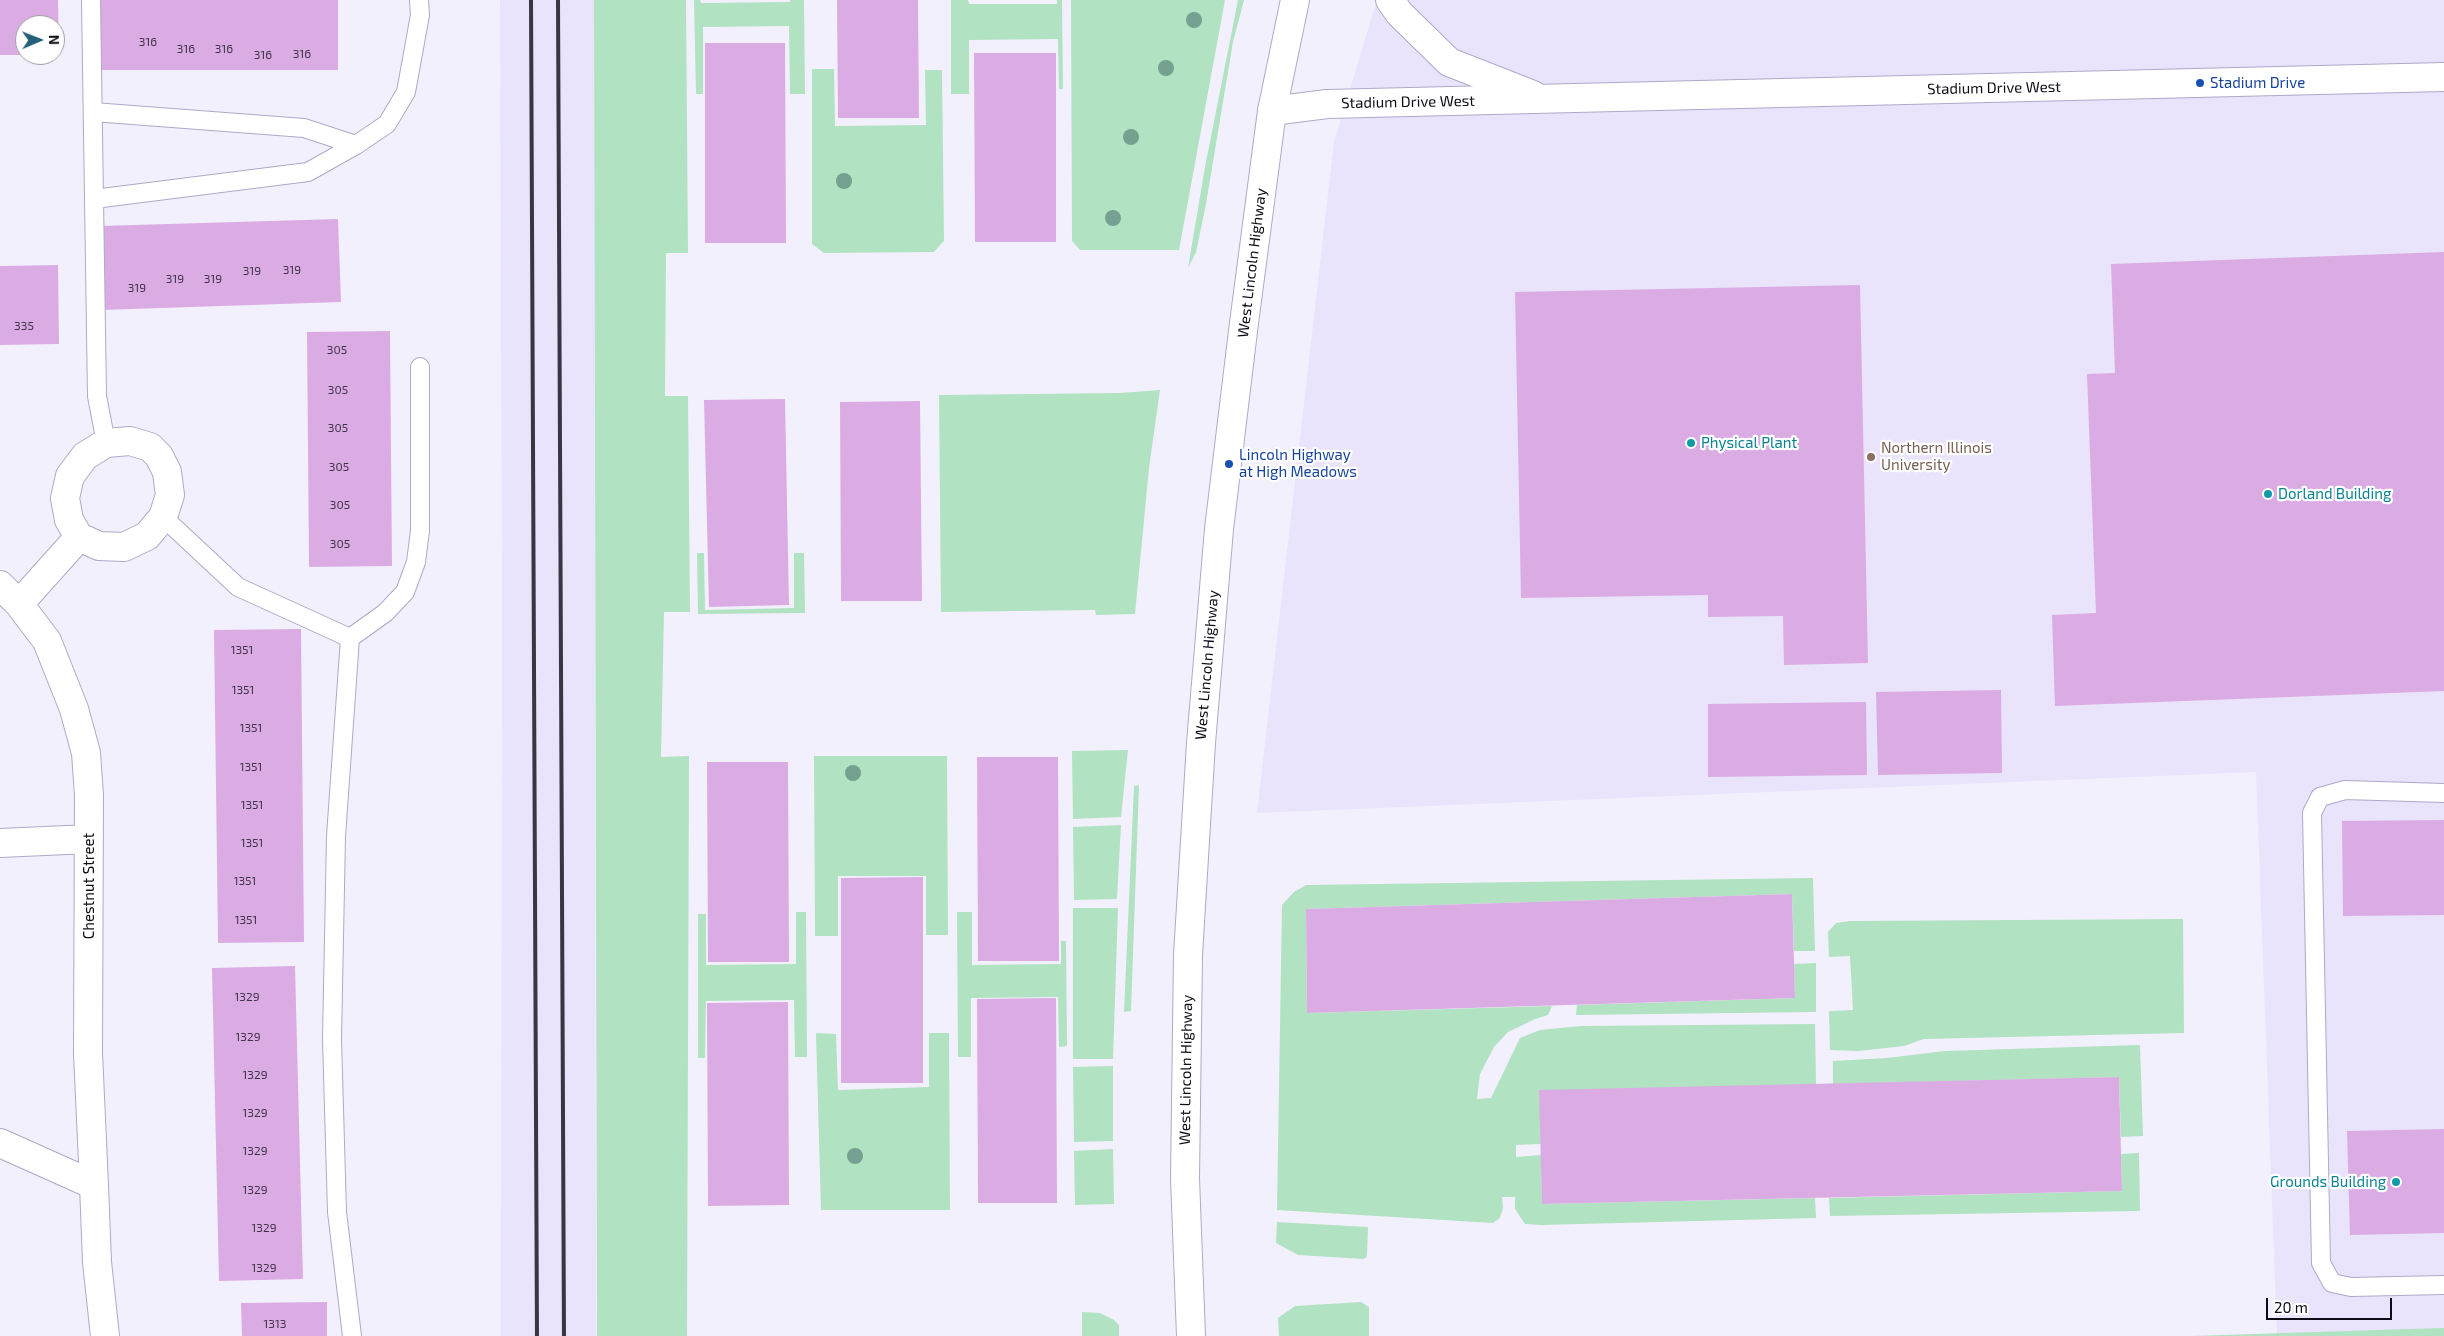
<!DOCTYPE html>
<html>
<head>
<meta charset="utf-8">
<style>
  body { margin:0 }
  #map { position:relative; width:2444px; height:1336px; overflow:hidden; background:#f3f0fd; font-family:"Exo 2",sans-serif }
  canvas { display:block }
  .north { position:absolute; left:15px; top:15px; width:50px; height:50px; box-sizing:border-box; background:#fff; border:1px solid #9f9da2; border-radius:50%; rotate:89deg; font-size:14px; font-weight:700; line-height:20px; text-align:center; color:#0e0b16 }
  .north::after { content:''; display:block; margin:auto; width:18px; height:22px; background:#246078; clip-path:polygon(50% 0,100% 100%,50% 72%,0 100%) }
  .scale { position:absolute; left:2266px; top:1298px; width:126px; height:22px; box-sizing:border-box; border:2px solid #0e0b16; border-top:0; padding-left:6px; font-size:15px; line-height:18px; white-space:nowrap; color:#0e0b16; -webkit-text-stroke:4px #fff; paint-order:stroke }
</style>
</head>
<body>
<div id="map">
<canvas width="2444" height="1336"></canvas>
<div class="north">N</div>
<div class="scale">20 m</div>
</div>
<script>
const g = document.querySelector('canvas').getContext('2d');
g.lineJoin = 'round';
function paint(path, color) {
  g.fillStyle = color;
  g.fill(path, 'evenodd');
}
function toPath(rows) {
  const path = new Path2D();
  for (const r of rows) {
    path.moveTo(r[0], r[1]);
    for (let i = 2; i < r.length; i += 2) path.lineTo(r[i], r[i + 1]);
  }
  return path;
}
function trace(path, color, width, dash) {
  g.strokeStyle = color;
  g.lineWidth = width;
  g.lineCap = dash ? 'butt' : 'round';
  g.setLineDash(dash || []);
  g.stroke(path);
}
function write(font, color, halo, rows, align = 'center') {
  g.font = font + ' "Exo 2",sans-serif';
  g.lineWidth = 4.5;
  g.setLineDash([]);
  g.textBaseline = 'middle';
  g.strokeStyle = halo;
  g.fillStyle = color;
  for (const [text, x, y, turn = 0] of rows) {
    g.save();
    g.translate(x, y);
    g.rotate((+turn || 0) * Math.PI / 180);
    g.textAlign = isNaN(turn) ? turn : align;
    if (halo) g.strokeText(text, 0, 0);
    g.fillText(text, 0, 0);
    g.restore();
  }
}
const built = toPath([
  [500,0,594,0,596,1336,501,1336,502,601],
  [1377,0,2444,0,2444,1336,2277,1336,2256,772,1257,813,1334,142]
]);
const green = toPath([
  [594,0,686,0,688,253,666,253,665,396,688,396,690,612,664,612,661,757,689,756,687,1336,597,1336],
  [694,0,700,0,701,3,790,2,790,0,804,0,805,94,790,94,789,26,703,27,703,94,696,94],
  [951,0,968,0,969,4,1057,4,1057,0,1062,0,1063,89,1059,89,1058,39,969,40,969,94,951,94],
  [1071,0,1225,0,1179,250,1080,250,1072,241],
  [1238,0,1244,0,1233,42,1206,204,1196,252,1188,268,1205,167],
  [812,69,834,69,835,126,926,125,925,70,942,70,944,241,934,252,824,253,812,244],
  [1160,390,1149,468,1135,614,1096,615,1095,610,941,612,939,395,1120,393],
  [697,553,704,553,705,610,794,608,794,553,804,553,805,613,698,614],
  [1128,750,1121,817,1073,819,1072,751],
  [814,756,947,756,948,935,926,935,926,876,838,876,838,936,815,936],
  [1139,785,1131,1011,1124,1012,1134,786],
  [1121,825,1117,899,1074,900,1073,827],
  [1813,878,1815,951,1794,951,1792,894,1306,909,1307,1013,1552,1006,1548,1015,1535,1019,1508,1032,1494,1047,1480,1074,1477,1099,1491,1098,1520,1038,1540,1030,1581,1026,1815,1024,1816,1084,1541,1144,1516,1145,1516,1157,1541,1155,1542,1204,1815,1198,1816,1218,1541,1225,1525,1224,1515,1209,1515,1197,1502,1197,1503,1208,1500,1218,1493,1223,1277,1210,1282,905,1294,892,1306,885],
  [1073,908,1118,908,1113,1059,1073,1059],
  [796,912,806,912,807,1057,795,1057,794,1000,706,1001,705,1058,698,1058,698,914,706,914,706,965,796,964],
  [957,912,972,912,972,965,1061,964,1061,941,1066,941,1067,1046,1059,1047,1058,997,971,998,971,1057,958,1057],
  [2183,919,2184,1033,1924,1039,1904,1046,1858,1051,1830,1050,1829,1011,1853,1010,1850,956,1829,957,1828,932,1836,923,1850,921],
  [1816,963,1816,1012,1576,1015,1577,1005,1795,998,1794,964],
  [816,1033,836,1034,838,1090,929,1087,929,1033,949,1033,950,1210,821,1210],
  [2140,1045,2143,1136,2121,1137,2119,1077,1833,1084,1833,1061,1887,1058,1945,1051],
  [1113,1066,1113,1141,1074,1142,1073,1067],
  [1113,1149,1114,1204,1075,1205,1074,1151],
  [2139,1153,2140,1211,1830,1216,1829,1198,2122,1191,2121,1154],
  [1277,1222,1368,1227,1367,1256,1364,1259,1298,1255,1276,1243],
  [1361,1302,1369,1307,1369,1336,1279,1336,1278,1318,1295,1306],
  [1082,1312,1100,1313,1114,1320,1119,1325,1119,1336,1082,1336],
  [2444,1328,2444,1336,2192,1336,2409,1329]
]);
const building = toPath([
  [0,0,58,0,59,54,55,54,55,25,25,25,25,55,0,55],
  [101,0,338,0,338,70,101,70],
  [837,0,918,0,919,118,838,118],
  [705,43,785,43,786,243,705,243],
  [974,53,1056,53,1056,242,975,242],
  [338,219,341,302,102,310,100,226],
  [2444,252,2444,691,2055,706,2052,615,2096,613,2087,374,2115,373,2111,264],
  [58,265,59,344,0,345,0,266],
  [1860,285,1868,663,1784,665,1783,616,1708,617,1708,595,1521,598,1515,292],
  [390,331,392,566,309,567,307,332],
  [785,399,789,605,709,607,704,400],
  [920,401,922,601,841,601,840,402],
  [301,629,304,942,218,943,214,630],
  [2001,690,2002,773,1878,775,1876,692],
  [1866,702,1867,775,1708,777,1708,704],
  [977,757,1058,757,1059,961,978,961],
  [707,762,788,762,789,962,708,962],
  [2444,820,2444,915,2343,916,2342,821],
  [923,877,923,1083,841,1083,841,878],
  [1792,894,1795,998,1307,1013,1306,909],
  [295,966,303,1279,219,1281,212,968],
  [1056,998,1057,1203,978,1203,977,999],
  [788,1002,789,1205,708,1206,707,1003],
  [2119,1077,2122,1191,1542,1204,1539,1090],
  [2444,1129,2444,1233,2350,1235,2347,1131],
  [327,1302,327,1336,242,1336,241,1303]
]);
const lane = toPath([
  [91,0,97,396,106,443],
  [93,112,304,128,356,145,308,172,94,199],
  [356,145,387,124,406,92,420,15,419,0],
  [163,517,238,587,350,638,336,836,332,1039,337,1212,352,1336],
  [350,638,385,613,405,592,416,562,420,531,420,367],
  [2444,793,2345,790,2320,797,2312,813,2321,1263,2332,1283,2351,1287,2444,1285]
]);
const street = toPath([
  [1390,0,1399,13,1449,62,1533,95],
  [1272,111,1327,104,2444,77],
  [130,441,150,447,159,456,167,472,170,495,163,517,147,536,124,547,99,546,79,537,69,520,65,498,70,476,85,456,106,443,130,441],
  [0,585,19,604,47,641,74,709,86,753,89,795,88,1053,94,1185],
  [19,604,79,537],
  [0,843,89,839],
  [0,1143,94,1185,97,1262,105,1336]
]);
const primary = toPath([
  [1191,1336,1185,1178,1188,955,1201,743,1219,529,1244,323,1272,111,1295,0]
]);
const rail = toPath([
  [531,0,537,1336],
  [558,0,564,1336]
]);
const trees = [
  [1194,20],
  [1166,68],
  [1131,137],
  [844,181],
  [1113,218],
  [853,773],
  [855,1156]
];
const markers = [
  [2200,83,5,"#1a4fb4"],
  [1691,443,5,"#0f9aa8"],
  [1871,457,5,"#8d6e63"],
  [1229,464,5,"#1a4fb4"],
  [2268,494,5,"#0f9aa8"],
  [2396,1182,5,"#0f9aa8"]
];
const numberNames = [
  ["316",148,42],
  ["316",186,49],
  ["316",224,49],
  ["316",302,54],
  ["316",263,55],
  ["319",292,270],
  ["319",252,271],
  ["319",175,279],
  ["319",213,279],
  ["319",137,288],
  ["335",24,326],
  ["305",337,350],
  ["305",338,390],
  ["305",338,428],
  ["305",339,467],
  ["305",340,505],
  ["305",340,544],
  ["1351",242,650],
  ["1351",243,690],
  ["1351",251,728],
  ["1351",251,767],
  ["1351",252,805],
  ["1351",252,843],
  ["1351",245,881],
  ["1351",246,920],
  ["1329",247,997],
  ["1329",248,1037],
  ["1329",255,1075],
  ["1329",255,1113],
  ["1329",255,1151],
  ["1329",255,1190],
  ["1329",264,1228],
  ["1329",264,1268],
  ["1313",275,1324]
];
const transitNames = [
  ["Stadium Drive",2210,83],
  ["Lincoln Highway",1239,455],
  ["at High Meadows",1239,472]
];
const streetNames = [
  ["Stadium Drive West",1994,88,-1],
  ["Stadium Drive West",1408,102,-1],
  ["West Lincoln Highway",1252,263,-83],
  ["West Lincoln Highway",1207,665,-85],
  ["Chestnut Street",89,886,-90],
  ["West Lincoln Highway",1186,1070,-89]
];
const cultureNames = [
  ["Physical Plant",1701,443],
  ["Dorland Building",2278,494],
  ["Grounds Building",2386,1182,"right"]
];
const educationNames = [
  ["Northern Illinois",1881,448],
  ["University",1881,465]
];
paint(built, '#e9e3fc');
paint(green, '#b1e2c1');
paint(building, '#dbace4');
trace(lane, '#b0a8c8', 20);
trace(street, '#b0a8c8', 30);
trace(primary, '#b0a8c8', 30);
trace(lane, '#fff', 18);
trace(street, '#fff', 28);
trace(primary, '#fff', 28);
trace(rail, '#393642', 4);
g.fillStyle = '#76a090';
for (const [x, y] of trees) {
  g.beginPath();
  g.arc(x, y, 8, 0, 2 * Math.PI);
  g.fill();
}
for (const [x, y, r, color] of markers) {
  const dot = new Path2D();
  dot.arc(x, y, r, 0, 2 * Math.PI);
  g.fillStyle = color;
  g.fill(dot);
  trace(dot, '#fff', 2);
}
write('12px', '#41334a', null, numberNames);
write('15px', '#164399', '#fff', transitNames, 'left');
write('15px', '#0e0b16', '#fff', streetNames);
write('15px', '#0d838f', '#fff', cultureNames, 'left');
write('15px', '#785e54', '#fff', educationNames, 'left');
</script>
</body>
</html>
